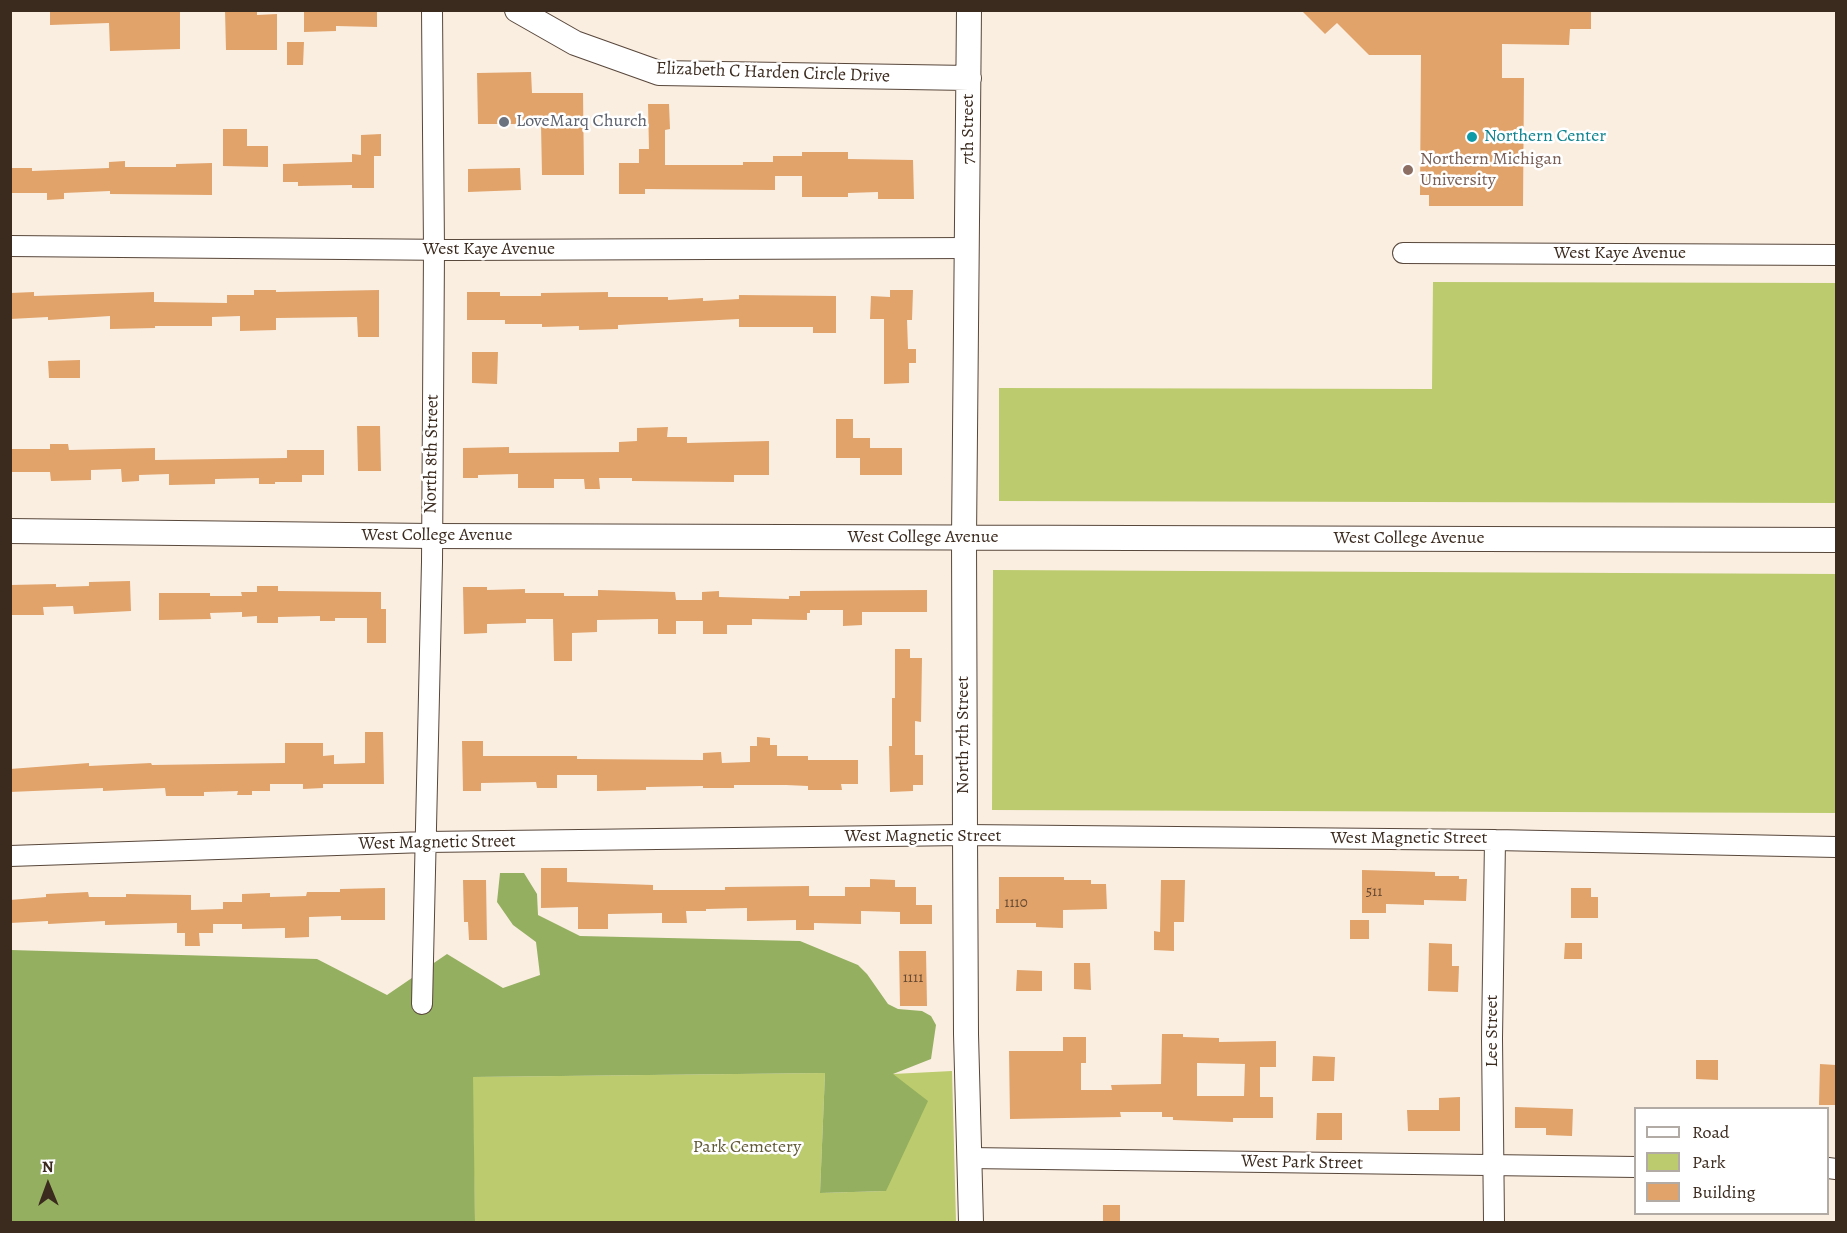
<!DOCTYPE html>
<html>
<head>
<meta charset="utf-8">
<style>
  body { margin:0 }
  #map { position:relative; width:1847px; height:1233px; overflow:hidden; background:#faeee1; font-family:Alegreya,serif }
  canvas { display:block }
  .frame { position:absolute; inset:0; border:12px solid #3b2a1e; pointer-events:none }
  .legend { position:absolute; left:1634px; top:1107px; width:195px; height:108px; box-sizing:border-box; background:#fff; border:2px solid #b1aaa5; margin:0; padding:8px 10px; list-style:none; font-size:18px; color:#3b2a1e }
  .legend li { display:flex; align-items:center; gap:12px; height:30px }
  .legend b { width:30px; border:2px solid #b1aaa5 }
  .north { position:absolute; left:18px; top:1155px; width:60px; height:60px; -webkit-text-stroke:4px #fff; paint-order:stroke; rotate:359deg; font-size:16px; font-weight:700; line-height:24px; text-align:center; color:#3b2a1e }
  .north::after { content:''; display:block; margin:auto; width:21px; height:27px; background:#3b2a1e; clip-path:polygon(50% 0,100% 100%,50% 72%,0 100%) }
</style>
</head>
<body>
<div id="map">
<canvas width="1847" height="1233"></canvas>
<div class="frame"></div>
<ul class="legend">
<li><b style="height:8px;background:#fff"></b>Road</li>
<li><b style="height:16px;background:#bbcb6d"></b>Park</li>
<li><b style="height:16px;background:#e1a36a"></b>Building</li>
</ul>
<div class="north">N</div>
</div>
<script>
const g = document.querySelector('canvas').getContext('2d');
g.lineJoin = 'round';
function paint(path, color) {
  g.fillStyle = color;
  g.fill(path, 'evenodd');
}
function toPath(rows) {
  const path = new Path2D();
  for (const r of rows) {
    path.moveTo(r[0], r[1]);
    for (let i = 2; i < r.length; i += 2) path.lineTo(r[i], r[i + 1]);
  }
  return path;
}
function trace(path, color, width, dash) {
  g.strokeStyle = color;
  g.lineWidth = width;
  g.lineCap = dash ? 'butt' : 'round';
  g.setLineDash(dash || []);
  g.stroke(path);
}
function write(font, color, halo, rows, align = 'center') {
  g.font = font + ' Alegreya,serif';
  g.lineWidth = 5;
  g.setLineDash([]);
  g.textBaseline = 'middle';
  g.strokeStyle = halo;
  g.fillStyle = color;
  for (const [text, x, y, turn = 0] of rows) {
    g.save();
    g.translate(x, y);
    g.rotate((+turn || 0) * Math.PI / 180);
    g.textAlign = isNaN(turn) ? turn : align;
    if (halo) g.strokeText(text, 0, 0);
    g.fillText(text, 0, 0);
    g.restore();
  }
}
const green = toPath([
  [1433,282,1836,283,1836,503,999,501,999,388,1432,389],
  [993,570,1836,574,1836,813,992,810],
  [952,1071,956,1222,475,1222,472,1077,825,1073,820,1193,886,1191,893,1074]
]);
const forest = toPath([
  [500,873,524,873,537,894,538,915,580,936,800,941,858,965,867,974,888,1004,898,1009,922,1011,931,1016,936,1025,931,1059,893,1074,928,1101,886,1191,820,1193,825,1073,473,1077,475,1222,11,1222,11,950,317,959,387,995,447,954,503,988,540,975,536,942,513,925,497,902]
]);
const building = toPath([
  [50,10,180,10,180,49,110,51,109,23,50,25],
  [225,10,257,10,257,15,277,14,277,50,226,50],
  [304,10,377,10,377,27,336,26,336,31,304,32],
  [1301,10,1591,10,1591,29,1570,29,1569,45,1502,44,1502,78,1524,78,1523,206,1429,206,1429,195,1420,195,1421,55,1369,55,1337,23,1325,34],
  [287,42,304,42,303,65,287,65],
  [531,72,532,93,583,93,584,175,542,175,541,124,478,124,477,73],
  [648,104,669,104,670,129,665,130,665,165,743,165,743,162,773,162,773,156,802,156,802,152,848,152,848,159,913,160,914,199,878,199,878,192,848,193,848,197,802,197,802,176,775,176,775,190,645,189,645,194,619,194,619,163,639,163,639,149,649,149],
  [223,129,247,129,247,146,268,146,268,167,223,166],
  [381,134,381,156,374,156,374,188,352,188,352,185,298,186,298,182,283,182,283,164,352,162,352,154,361,155,361,135],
  [125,161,125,167,176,167,176,164,212,163,212,195,110,194,110,191,64,193,64,199,47,200,47,193,10,193,10,168,32,168,32,171,109,168,109,162],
  [520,168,521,190,468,192,468,169],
  [254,290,276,290,276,292,379,290,379,337,358,337,357,317,276,318,276,330,240,331,240,316,212,317,212,326,155,326,155,328,110,329,110,316,48,320,48,317,10,319,10,293,34,292,34,296,154,292,154,302,227,303,227,295,254,295],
  [890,290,913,290,912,320,907,320,908,349,916,349,916,363,909,363,909,383,884,384,884,319,870,319,871,296,890,297],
  [467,292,500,292,500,296,541,296,541,293,608,292,608,297,668,297,668,300,703,298,703,301,739,299,739,295,836,296,836,333,813,333,813,327,739,327,739,319,618,325,618,329,579,330,579,326,542,327,542,324,505,324,505,320,467,320],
  [472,352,498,352,497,384,472,383],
  [80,360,80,378,49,378,48,361],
  [836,419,853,419,853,438,870,438,870,448,902,448,902,475,860,475,860,458,836,458],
  [357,426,380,426,381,471,358,471],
  [668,427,667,437,687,437,687,443,769,441,769,475,734,475,734,482,632,481,632,478,599,478,600,489,585,489,584,479,554,479,554,488,518,488,518,474,478,475,478,478,463,478,463,448,509,447,509,453,619,452,619,442,637,441,637,428],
  [50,444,68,444,69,450,155,448,155,460,287,458,287,450,324,450,324,475,302,475,302,482,275,482,275,484,259,484,259,478,215,479,215,484,169,485,169,474,139,475,139,481,122,482,121,469,91,470,91,480,51,481,50,472,10,472,10,449,50,449],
  [130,581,131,611,74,614,73,606,43,607,44,615,10,615,10,585,56,584,56,587,89,586,89,582],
  [257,586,278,586,278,591,381,592,381,609,386,609,386,643,367,643,367,618,335,618,335,621,320,621,320,616,278,617,278,623,257,623,257,616,242,617,242,612,210,613,211,619,159,620,159,593,210,593,210,596,242,596,241,592,257,592],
  [463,587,487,587,487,590,525,589,525,593,564,593,564,596,598,596,598,590,675,592,676,600,702,600,702,592,719,591,719,597,789,599,789,596,800,596,800,591,927,590,927,612,862,612,862,625,843,626,843,610,810,610,810,613,807,613,807,620,752,619,752,625,727,625,727,634,703,634,703,621,676,621,676,634,658,634,658,619,597,620,597,632,572,633,572,661,554,661,553,619,526,619,526,623,487,624,487,633,464,634],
  [895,649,910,649,910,658,922,658,921,722,915,721,915,755,923,755,923,785,913,785,913,791,890,792,889,746,892,746,892,698,895,698],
  [365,732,383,732,384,784,323,784,323,788,303,789,303,784,270,784,270,791,252,791,252,795,237,795,238,791,204,792,204,796,166,796,165,788,103,791,103,788,10,792,10,769,89,763,89,766,151,763,152,765,285,763,285,743,323,743,323,756,334,755,334,764,365,763],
  [757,737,770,738,770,745,777,745,777,756,808,756,808,760,858,760,858,784,841,784,842,790,808,790,808,786,786,785,734,785,734,788,703,788,703,786,646,787,646,790,597,791,597,775,557,775,557,788,537,788,536,782,481,783,481,791,463,791,462,741,483,741,483,756,577,756,577,759,703,760,703,753,721,752,722,763,750,762,750,746,757,746],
  [541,868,567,868,567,882,653,885,653,890,725,890,725,887,809,886,809,896,845,896,845,887,870,887,870,879,895,880,895,887,916,887,916,905,932,905,932,924,900,924,900,912,861,911,861,924,814,923,814,930,796,930,796,920,747,921,747,908,706,909,706,911,686,911,687,923,662,923,662,913,608,914,608,929,578,929,578,907,541,908],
  [1362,870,1435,872,1435,876,1459,876,1459,879,1467,879,1466,901,1424,900,1424,905,1386,904,1386,913,1362,913],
  [999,877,1064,877,1064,880,1091,880,1091,884,1106,884,1107,909,1063,910,1063,928,1036,927,1036,923,996,923,996,909,999,909],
  [463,880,486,880,487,940,469,940,468,922,464,922],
  [1161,880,1185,880,1184,922,1174,922,1174,951,1154,950,1154,931,1160,932],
  [385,888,385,920,341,920,341,916,309,917,309,937,285,938,285,928,242,929,242,924,213,924,213,933,199,933,200,946,185,946,185,933,177,933,177,923,105,925,105,921,48,924,48,921,10,923,10,900,46,897,46,894,88,892,89,897,126,897,126,894,191,895,191,910,223,909,223,902,242,902,242,894,270,893,270,897,306,896,307,892,340,892,340,889],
  [1571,888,1591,888,1591,897,1598,897,1598,918,1571,918],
  [1350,920,1369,920,1369,939,1350,939],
  [1429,943,1452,944,1452,966,1459,966,1458,992,1428,991],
  [1565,943,1582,943,1582,959,1564,959],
  [899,951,926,951,927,1006,900,1006],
  [1074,963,1090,963,1091,990,1074,989],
  [1017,970,1042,971,1042,991,1016,991],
  [1162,1034,1183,1034,1183,1037,1219,1038,1219,1042,1276,1041,1276,1067,1260,1067,1260,1097,1273,1097,1273,1118,1233,1118,1233,1122,1173,1120,1173,1117,1162,1117,1162,1112,1120,1112,1121,1117,1010,1119,1009,1051,1063,1051,1063,1037,1086,1037,1086,1063,1081,1063,1081,1090,1112,1090,1111,1085,1161,1084],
  [1197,1063,1245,1064,1244,1096,1197,1096],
  [1313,1056,1335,1057,1334,1081,1312,1081],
  [1696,1060,1718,1060,1718,1080,1696,1079],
  [1820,1064,1836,1065,1836,1105,1819,1105],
  [1460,1097,1460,1131,1408,1131,1407,1110,1439,1110,1439,1098],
  [1515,1107,1573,1109,1572,1136,1546,1135,1546,1128,1515,1128],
  [1317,1113,1342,1113,1342,1140,1316,1140],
  [1103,1205,1120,1205,1120,1222,1103,1222]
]);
const minor = toPath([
  [10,246,456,250,968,248],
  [1403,253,1836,255],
  [10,856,426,842,965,835,1495,840,1836,847],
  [422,1004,432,562,434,250,432,10],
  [969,1158,1636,1167],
  [1828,1168,1836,1169],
  [1494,1222,1492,1038,1495,840]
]);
const tertiary = toPath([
  [517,10,575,43,659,73,969,78],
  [969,10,964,538,965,835,966,1034,971,1222],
  [10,531,431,536,1836,540]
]);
const markers = [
  [504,122,6,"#6b7280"],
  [1472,137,6,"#0f9aa8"],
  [1408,170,6,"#8d6e63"]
];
const numberNames = [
  ["511",1374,892],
  ["1110",1016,903],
  ["1111",913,978]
];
const streetNames = [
  ["Elizabeth C Harden Circle Drive",773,73,2],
  ["7th Street",969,129,-90],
  ["West Kaye Avenue",489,250],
  ["West Kaye Avenue",1620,254],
  ["North 8th Street",432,454,-89],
  ["West College Avenue",437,536],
  ["West College Avenue",923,538],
  ["West College Avenue",1409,539],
  ["North 7th Street",964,735,-90],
  ["West Magnetic Street",923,837],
  ["West Magnetic Street",1409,839],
  ["West Magnetic Street",437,843,-1],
  ["Lee Street",1493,1031,-90],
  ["West Park Street",1302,1163,1]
];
const worshipNames = [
  ["LoveMarq Church",516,122]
];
const cultureNames = [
  ["Northern Center",1484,137]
];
const educationNames = [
  ["Northern Michigan",1420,160],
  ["University",1420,181]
];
const parkNames = [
  ["Park Cemetery",747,1148]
];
paint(green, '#bbcb6d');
paint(forest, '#94af60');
paint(building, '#e1a36a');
trace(minor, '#58473b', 22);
trace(tertiary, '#58473b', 26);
trace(minor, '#fff', 20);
trace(tertiary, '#fff', 24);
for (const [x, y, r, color] of markers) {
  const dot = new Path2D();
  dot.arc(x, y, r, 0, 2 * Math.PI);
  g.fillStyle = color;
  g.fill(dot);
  trace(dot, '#fff', 2);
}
write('15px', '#644831', null, numberNames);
write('18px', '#3b2a1e', '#fff', streetNames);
write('18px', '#5b616d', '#fff', worshipNames, 'left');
write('18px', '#0d838f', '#fff', cultureNames, 'left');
write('18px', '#785e54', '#fff', educationNames, 'left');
write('18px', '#615a36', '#fff', parkNames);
</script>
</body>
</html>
